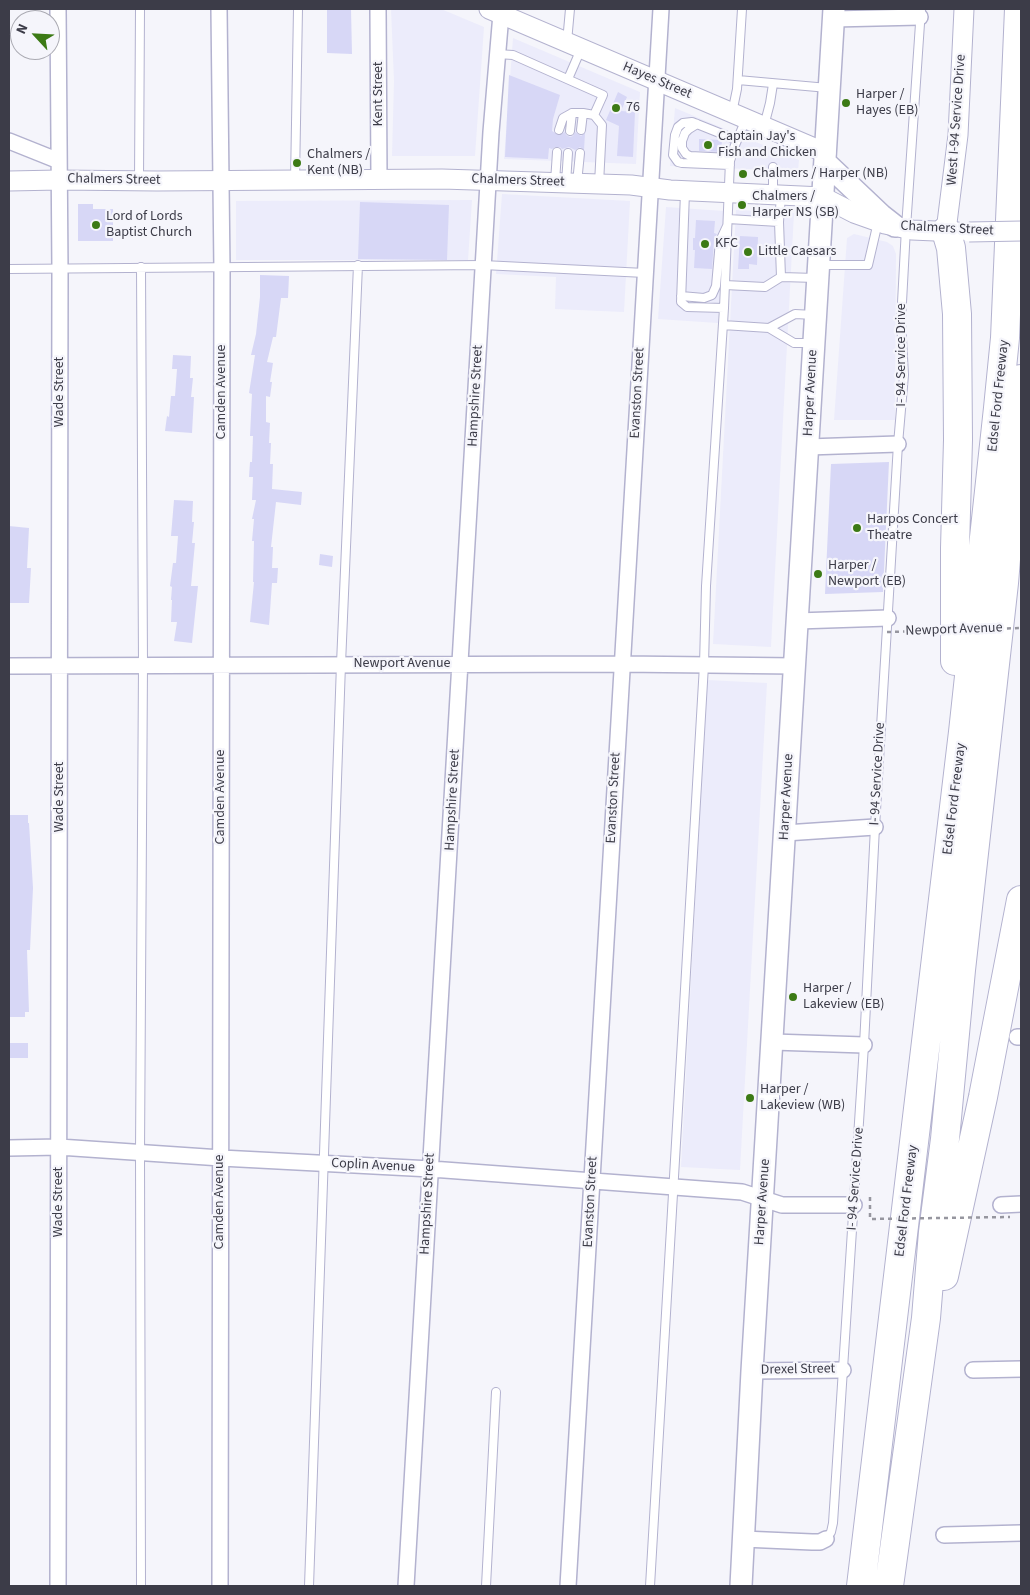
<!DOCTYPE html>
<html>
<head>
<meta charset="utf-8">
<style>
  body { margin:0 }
  #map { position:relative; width:1030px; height:1595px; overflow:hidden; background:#f5f5fb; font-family:"Source Sans 3",sans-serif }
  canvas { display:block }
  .frame { position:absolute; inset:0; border:10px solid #3c3c48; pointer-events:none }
  .north { position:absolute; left:10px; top:10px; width:50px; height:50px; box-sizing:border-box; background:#f5f5fb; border:1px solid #ababb3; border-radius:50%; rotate:295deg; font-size:14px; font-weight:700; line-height:20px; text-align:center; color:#3c3c48 }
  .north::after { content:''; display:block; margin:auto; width:18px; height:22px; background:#3c7a15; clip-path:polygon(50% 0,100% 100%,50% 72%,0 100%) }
</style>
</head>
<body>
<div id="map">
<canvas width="1030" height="1595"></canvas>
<div class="frame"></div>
<div class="north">N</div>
</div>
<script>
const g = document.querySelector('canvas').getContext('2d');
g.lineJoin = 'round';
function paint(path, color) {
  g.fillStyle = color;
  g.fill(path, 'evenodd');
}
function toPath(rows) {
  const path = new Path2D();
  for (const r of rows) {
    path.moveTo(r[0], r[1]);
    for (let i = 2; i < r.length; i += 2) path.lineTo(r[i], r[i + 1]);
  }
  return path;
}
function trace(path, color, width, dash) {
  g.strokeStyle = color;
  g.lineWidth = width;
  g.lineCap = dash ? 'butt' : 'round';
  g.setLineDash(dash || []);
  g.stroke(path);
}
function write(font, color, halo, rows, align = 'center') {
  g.font = font + ' "Source Sans 3",sans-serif';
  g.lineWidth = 4.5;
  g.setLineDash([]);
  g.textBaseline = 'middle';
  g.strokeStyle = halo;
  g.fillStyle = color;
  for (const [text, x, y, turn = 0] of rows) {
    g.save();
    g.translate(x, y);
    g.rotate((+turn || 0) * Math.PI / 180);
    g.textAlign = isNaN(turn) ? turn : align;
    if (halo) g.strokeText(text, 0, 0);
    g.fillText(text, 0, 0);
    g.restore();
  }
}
const built = toPath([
  [391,9,441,9,484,27,475,156,392,156,394,81],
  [513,38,640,92,636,164,504,159],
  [675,108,799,160,798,171,670,166],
  [502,194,630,201,624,312,555,309,556,277,496,274],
  [472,200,468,260,236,260,236,201],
  [666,207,724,211,718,323,658,319],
  [736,210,794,213,771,647,713,644],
  [854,234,887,242,893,246,896,254,895,420,834,420,847,238],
  [707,680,767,683,740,1170,681,1167]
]);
const building = toPath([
  [327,9,351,9,352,54,327,53],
  [509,75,560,95,553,119,552,131,558,135,562,134,565,132,566,135,570,137,573,136,575,132,581,136,585,133,584,150,580,147,575,150,569,147,562,149,560,147,555,147,552,149,549,148,548,159,505,157],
  [618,92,627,97,621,111,635,112,633,157,617,156,619,126,606,120],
  [699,139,722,140,721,152,699,151],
  [360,202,449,205,447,260,358,259],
  [78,204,93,204,93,209,113,209,113,241,78,241],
  [696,220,715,221,714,233,717,234,714,240,712,269,694,268,695,250,693,250,693,238,695,238],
  [740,236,758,237,757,265,749,264,749,269,738,269],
  [260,275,289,276,288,298,281,298,276,337,273,337,267,362,273,363,270,382,272,382,270,397,266,396,266,422,270,423,269,443,271,443,270,464,273,464,272,489,302,492,301,505,276,502,271,547,273,547,272,568,278,568,277,583,272,583,269,625,250,622,254,582,253,582,254,541,252,541,254,519,252,519,256,500,252,500,253,477,249,477,250,462,252,462,253,436,250,436,252,394,249,393,255,355,251,355,256,334,260,297],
  [173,355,191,356,190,378,193,378,191,397,194,397,192,433,165,431,167,416,169,417,171,396,175,396,177,369,172,369],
  [889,462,883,592,825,594,831,464],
  [174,500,193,501,192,522,194,522,192,543,195,543,191,586,198,586,192,643,174,641,177,622,171,622,172,600,171,600,172,587,170,586,173,563,176,563,178,536,171,536],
  [9,526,29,528,27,568,31,568,29,603,9,603],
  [320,554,333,556,332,567,319,565],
  [9,815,28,815,28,823,29,823,33,888,30,950,27,950,29,1012,25,1012,25,1017,9,1017,9,897,10,897],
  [9,1043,28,1043,28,1058,9,1058]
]);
const service = toPath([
  [567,42,570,9],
  [497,54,513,55,603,95,594,115],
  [568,79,581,49],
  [738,80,828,88],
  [732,113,737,89,742,9],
  [697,124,689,129,685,133,682,141,682,148,686,154,690,156,731,158],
  [764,126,770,103,773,84],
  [559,130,563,118,572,113,583,113,594,115,602,125,599,184],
  [581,130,583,113],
  [570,131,572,113],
  [730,165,682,163,678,162,673,155,675,135,678,127,683,123,692,122,737,140],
  [773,167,773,194],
  [295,180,298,9],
  [139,181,140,9],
  [555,182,557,152],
  [566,183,568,153],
  [577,183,580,153],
  [685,192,681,302,687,307,724,308],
  [728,219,779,222,781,277,816,278],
  [779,222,781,196],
  [819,265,868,265,878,222],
  [9,269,483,265,645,273],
  [725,285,765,287,781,277],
  [681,296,704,298,712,295,716,286,720,241,727,226],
  [723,325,769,328,794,343,812,343],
  [769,328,795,314,814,315],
  [826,1539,831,1532,833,1523,864,1045,875,827,898,444,904,375,901,321,906,228,921,9],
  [141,1586,140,1152,143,665,141,267],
  [309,1586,341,664,358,265],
  [486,1586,496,1392],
  [650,1586,704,665,706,586,724,308,730,161,733,150,746,119]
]);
const minor = toPath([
  [58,9,60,272,58,1586],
  [219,9,222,271,220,1586],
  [378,9,379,179],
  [833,19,920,17],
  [9,141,59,161],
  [808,447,898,444],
  [797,621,888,618],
  [9,666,622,664,795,666],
  [785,833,875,827],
  [1017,1037,1021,1037],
  [773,1042,864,1045],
  [9,1148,59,1147,221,1158,431,1169,742,1192,782,1205,854,1205],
  [1001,1205,1021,1204],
  [973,1370,1021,1369],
  [752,1371,843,1370],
  [944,1535,1021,1533],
  [743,1539,812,1542,820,1542,826,1539],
  [406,1586,491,132,501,14],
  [568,1586,661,9]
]);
const tertiary = toPath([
  [489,9,826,153],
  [9,181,59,180,157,181,442,179,631,185,670,190,823,197,854,213,885,224,912,230,958,232],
  [946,231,958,135,964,9]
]);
const secondary = toPath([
  [825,162,881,215,895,226],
  [741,1586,752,1371,834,9]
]);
const motorway = toPath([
  [946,231,951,248,957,314,958,440,955,548,955,661],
  [944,1276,983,1097,1021,900],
  [861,1586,963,732,998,408,1005,338,1019,9],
  [889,1586,926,1318,933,1232,945,1139,961,970,1004,583,1021,379]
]);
const pathBridge = toPath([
  [887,632,1021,628],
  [870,1197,870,1219,1010,1217]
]);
const tertiaryBridge = toPath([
  [969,232,1021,231]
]);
const markers = [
  [846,103,5,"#3c7a15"],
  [616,108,5,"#3c7a15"],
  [708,145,5,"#3c7a15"],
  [297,163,5,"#3c7a15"],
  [743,174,5,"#3c7a15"],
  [742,205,5,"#3c7a15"],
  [96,225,5,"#3c7a15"],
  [705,244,5,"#3c7a15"],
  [748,252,5,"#3c7a15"],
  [857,528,5,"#3c7a15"],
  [818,574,5,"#3c7a15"],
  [793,997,5,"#3c7a15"],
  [750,1098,5,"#3c7a15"]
];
const streetNames = [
  ["Hayes Street",657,81,23],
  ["Kent Street",379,94,-90],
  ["West I-94 Service Drive",957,120,-86],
  ["Chalmers Street",114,180,1],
  ["Chalmers Street",518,181,2],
  ["Chalmers Street",947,229,3],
  ["I- 94 Service Drive",902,355,-90],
  ["Wade Street",60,392,-90],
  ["Camden Avenue",222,392,-90],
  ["Evanston Street",638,393,-87],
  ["Harper Avenue",811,393,-87],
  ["Hampshire Street",476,396,-87],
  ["Edsel Ford Freeway",999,396,-84],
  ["Newport Avenue",954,630,-2],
  ["Newport Avenue",402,664],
  ["I- 94 Service Drive",878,774,-87],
  ["Wade Street",60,797,-90],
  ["Camden Avenue",221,797,-90],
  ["Harper Avenue",787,797,-87],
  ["Evanston Street",614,798,-87],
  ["Edsel Ford Freeway",955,799,-83],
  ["Hampshire Street",453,800,-87],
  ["Coplin Avenue",373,1166,3],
  ["I- 94 Service Drive",856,1179,-86],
  ["Edsel Ford Freeway",907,1201,-83],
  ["Wade Street",59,1202,-90],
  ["Camden Avenue",220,1202,-90],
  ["Evanston Street",591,1202,-87],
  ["Harper Avenue",763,1202,-86],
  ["Hampshire Street",428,1204,-87],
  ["Drexel Street",798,1370,-1]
];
const poiNames = [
  ["Harper /",856,95],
  ["Hayes (EB)",856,111],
  ["76",626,108],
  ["Captain Jay's",718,137],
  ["Fish and Chicken",718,153],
  ["Chalmers /",307,155],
  ["Kent (NB)",307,171],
  ["Chalmers / Harper (NB)",753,174],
  ["Chalmers /",752,197],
  ["Harper NS (SB)",752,213],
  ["Lord of Lords",106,217],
  ["Baptist Church",106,233],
  ["KFC",715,244],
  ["Little Caesars",758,252],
  ["Harpos Concert",867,520],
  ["Theatre",867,536],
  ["Harper /",828,566],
  ["Newport (EB)",828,582],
  ["Harper /",803,989],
  ["Lakeview (EB)",803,1005],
  ["Harper /",760,1090],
  ["Lakeview (WB)",760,1106]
];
paint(built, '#ececfb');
paint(building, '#d7d7f6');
trace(service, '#b3b2cf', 10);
trace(minor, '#b3b2cf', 18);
trace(tertiary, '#b3b2cf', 21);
trace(secondary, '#b3b2cf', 24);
trace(motorway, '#b3b2cf', 30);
trace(service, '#fff', 8);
trace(minor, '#fff', 15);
trace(tertiary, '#fff', 19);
trace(secondary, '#fff', 21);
trace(motorway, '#fff', 28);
trace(tertiaryBridge, '#b3b2cf', 21, []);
trace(pathBridge, '#96969f', 2.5, [4, 4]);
trace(tertiaryBridge, '#fff', 19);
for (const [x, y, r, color] of markers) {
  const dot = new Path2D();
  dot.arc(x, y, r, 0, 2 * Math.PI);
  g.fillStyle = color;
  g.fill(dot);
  trace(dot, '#f5f5fb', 2);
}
write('14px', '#3c3c48', '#f5f5fb', streetNames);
write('14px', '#3c3c48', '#f5f5fb', poiNames, 'left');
</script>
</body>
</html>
